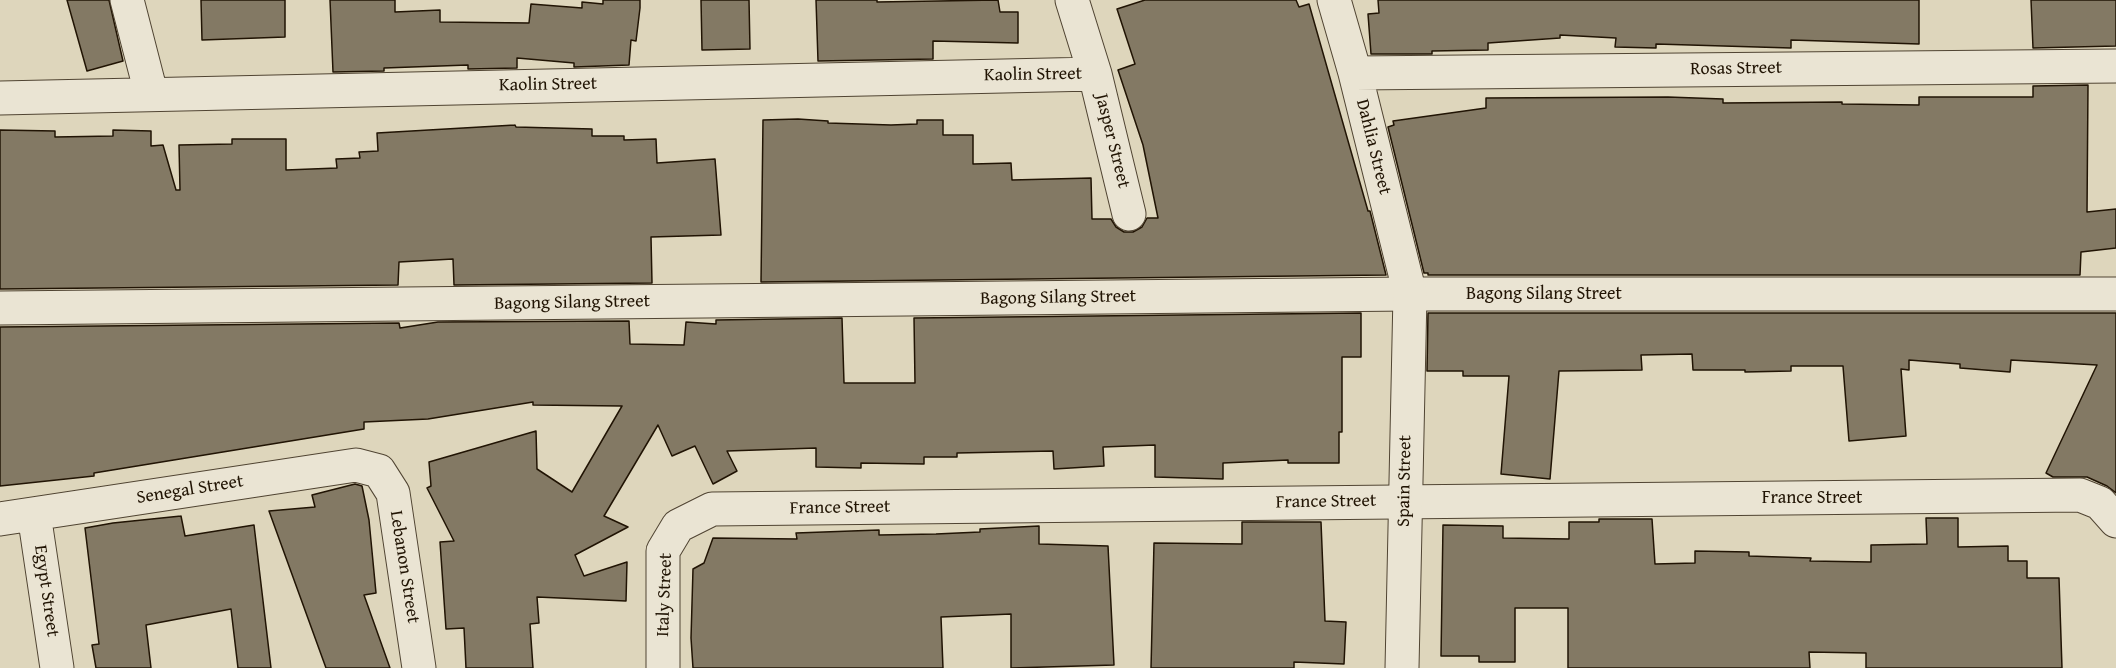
<!DOCTYPE html>
<html>
<head>
<meta charset="utf-8">
<style>
  body { margin:0 }
  canvas { display:block; background:#ded6bc }
</style>
</head>
<body>
<canvas width="2116" height="668"></canvas>
<script>
const g = document.querySelector('canvas').getContext('2d');
g.lineJoin = 'round';
function paint(path, color) {
  g.fillStyle = color;
  g.fill(path, 'evenodd');
}
function toPath(rows) {
  const path = new Path2D();
  for (const r of rows) {
    path.moveTo(r[0], r[1]);
    for (let i = 2; i < r.length; i += 2) path.lineTo(r[i], r[i + 1]);
  }
  return path;
}
function trace(path, color, width, dash) {
  g.strokeStyle = color;
  g.lineWidth = width;
  g.lineCap = dash ? 'butt' : 'round';
  g.setLineDash(dash || []);
  g.stroke(path);
}
function write(font, color, halo, rows, align = 'center') {
  g.font = font + ' "Gentium Book Plus",serif';
  g.lineWidth = 5;
  g.setLineDash([]);
  g.textBaseline = 'middle';
  g.strokeStyle = halo;
  g.fillStyle = color;
  for (const [text, x, y, turn = 0] of rows) {
    g.save();
    g.translate(x, y);
    g.rotate((+turn || 0) * Math.PI / 180);
    g.textAlign = isNaN(turn) ? turn : align;
    if (halo) g.strokeText(text, 0, 0);
    g.fillText(text, 0, 0);
    g.restore();
  }
}
const building = toPath([
  [67,0,109,0,123,61,87,71,67,0],
  [201,0,285,0,285,37,202,40,201,0],
  [330,0,395,0,395,12,440,10,440,22,529,23,531,4,582,8,582,2,603,4,603,0,640,0,640,8,636,41,631,40,629,65,574,67,574,63,517,58,517,68,468,69,468,65,384,68,384,71,333,72,330,0],
  [701,0,749,0,750,49,702,50,701,0],
  [816,0,877,0,877,2,998,0,1000,12,1018,12,1018,43,933,41,933,59,818,61,816,0],
  [1145,0,1296,0,1299,7,1309,4,1368,211,1370,211,1386,275,761,282,763,120,798,119,828,121,828,123,891,125,917,124,917,120,943,120,943,135,973,135,973,164,1011,163,1012,180,1091,178,1092,219,1111,219,1116,227,1124,232,1133,232,1142,227,1147,218,1158,218,1143,145,1118,70,1135,64,1117,9,1145,0],
  [1378,0,1919,0,1919,44,1791,40,1791,48,1656,44,1656,48,1615,47,1616,38,1560,35,1560,38,1488,43,1488,50,1432,51,1432,54,1371,54,1368,14,1379,13,1378,0],
  [2031,0,2116,0,2116,46,2033,48,2031,0],
  [2088,85,2087,212,2116,209,2116,248,2081,252,2080,275,1428,275,1428,273,1424,273,1388,127,1394,125,1393,121,1486,108,1486,98,1668,97,1723,99,1723,103,1842,102,1842,104,1919,105,1919,97,2033,97,2033,86,2088,85],
  [515,125,516,127,592,129,592,136,624,136,624,140,656,139,657,163,715,159,721,235,651,237,652,283,454,285,453,259,399,262,398,285,0,289,0,130,55,131,55,137,113,136,113,130,151,131,151,146,163,145,176,190,180,190,179,145,232,144,232,139,286,139,286,170,337,168,336,159,360,158,359,152,378,151,377,133,515,125],
  [1361,313,1361,357,1342,357,1342,432,1339,432,1339,463,1288,463,1288,460,1223,463,1223,479,1155,477,1155,445,1103,447,1104,466,1054,469,1053,451,957,453,957,457,924,457,924,464,861,463,861,468,816,467,816,448,727,451,737,471,713,484,695,446,672,456,658,425,604,516,628,527,575,555,584,576,627,562,626,601,537,597,539,623,530,624,533,668,466,668,464,628,446,629,440,542,454,541,427,488,431,486,429,462,536,431,537,469,572,492,622,406,533,405,533,402,428,419,364,422,364,429,94,473,94,476,0,486,0,327,399,323,400,328,438,322,629,321,630,344,684,345,686,322,716,324,716,320,842,318,844,383,915,383,914,318,1361,313],
  [1428,313,2116,313,2116,493,2107,486,2087,477,2053,477,2046,473,2097,365,2011,360,2010,372,1960,368,1960,364,1909,360,1909,370,1901,369,1906,436,1849,441,1843,366,1791,366,1791,371,1745,372,1745,370,1693,370,1692,354,1641,355,1642,370,1559,371,1550,479,1501,474,1509,376,1463,376,1463,371,1427,371,1428,313],
  [355,484,362,486,369,520,376,593,364,595,390,668,326,668,269,511,315,507,312,495,355,484],
  [181,516,185,536,254,525,271,668,238,668,231,609,146,625,151,668,96,668,92,645,99,644,85,528,113,523,181,516],
  [1926,518,1958,518,1958,547,2008,546,2008,561,2027,561,2027,578,2059,578,2062,668,1866,668,1866,653,1809,652,1810,668,1568,668,1568,608,1515,608,1515,662,1479,662,1479,656,1441,656,1443,525,1503,526,1503,538,1569,539,1569,522,1599,522,1599,519,1652,519,1655,564,1695,563,1695,551,1749,552,1749,556,1811,558,1810,561,1871,562,1871,545,1927,544,1926,518],
  [1242,522,1321,522,1325,621,1346,622,1344,664,1294,662,1294,668,1151,668,1154,543,1242,544,1242,522],
  [1039,526,1039,544,1108,546,1114,665,1011,668,1011,614,941,617,943,668,693,668,691,638,693,569,704,563,713,538,797,539,796,533,879,530,879,535,936,534,980,532,980,529,1039,526]
]);
const minor = toPath([
  [127,0,151,93],
  [1072,0,1095,74,1129,214],
  [0,98,1095,74],
  [0,308,1410,294,2116,294],
  [34,514,57,668],
  [0,519,356,465,379,471,393,493,419,668],
  [663,668,663,551,678,526,712,509,2080,495,2100,503,2116,521]
]);
const tertiary = toPath([
  [1334,0,1355,73,1410,294,1402,668],
  [1355,73,2116,66]
]);
const streetNames = [
  ["Rosas Street",1736,69,-1],
  ["Kaolin Street",1033,75,-1],
  ["Kaolin Street",548,85,-1],
  ["Jasper Street",1112,141,76],
  ["Dahlia Street",1373,147,76],
  ["Bagong Silang Street",1544,294],
  ["Bagong Silang Street",1058,298,-1],
  ["Bagong Silang Street",572,303,-1],
  ["Spain Street",1405,481,-89],
  ["Senegal Street",190,490,-9],
  ["France Street",1812,498],
  ["France Street",1326,502,-1],
  ["France Street",840,508,-1],
  ["Lebanon Street",404,567,81],
  ["Egypt Street",46,591,82],
  ["Italy Street",665,595,-88]
];
paint(building, '#837964');
trace(building, '#211404', 1.5);
trace(minor, '#504432', 35);
trace(tertiary, '#504432', 35);
trace(minor, '#eae4d3', 33);
trace(tertiary, '#eae4d3', 33);
write('18px', '#211404', '#eae4d3', streetNames);
</script>
</body>
</html>
